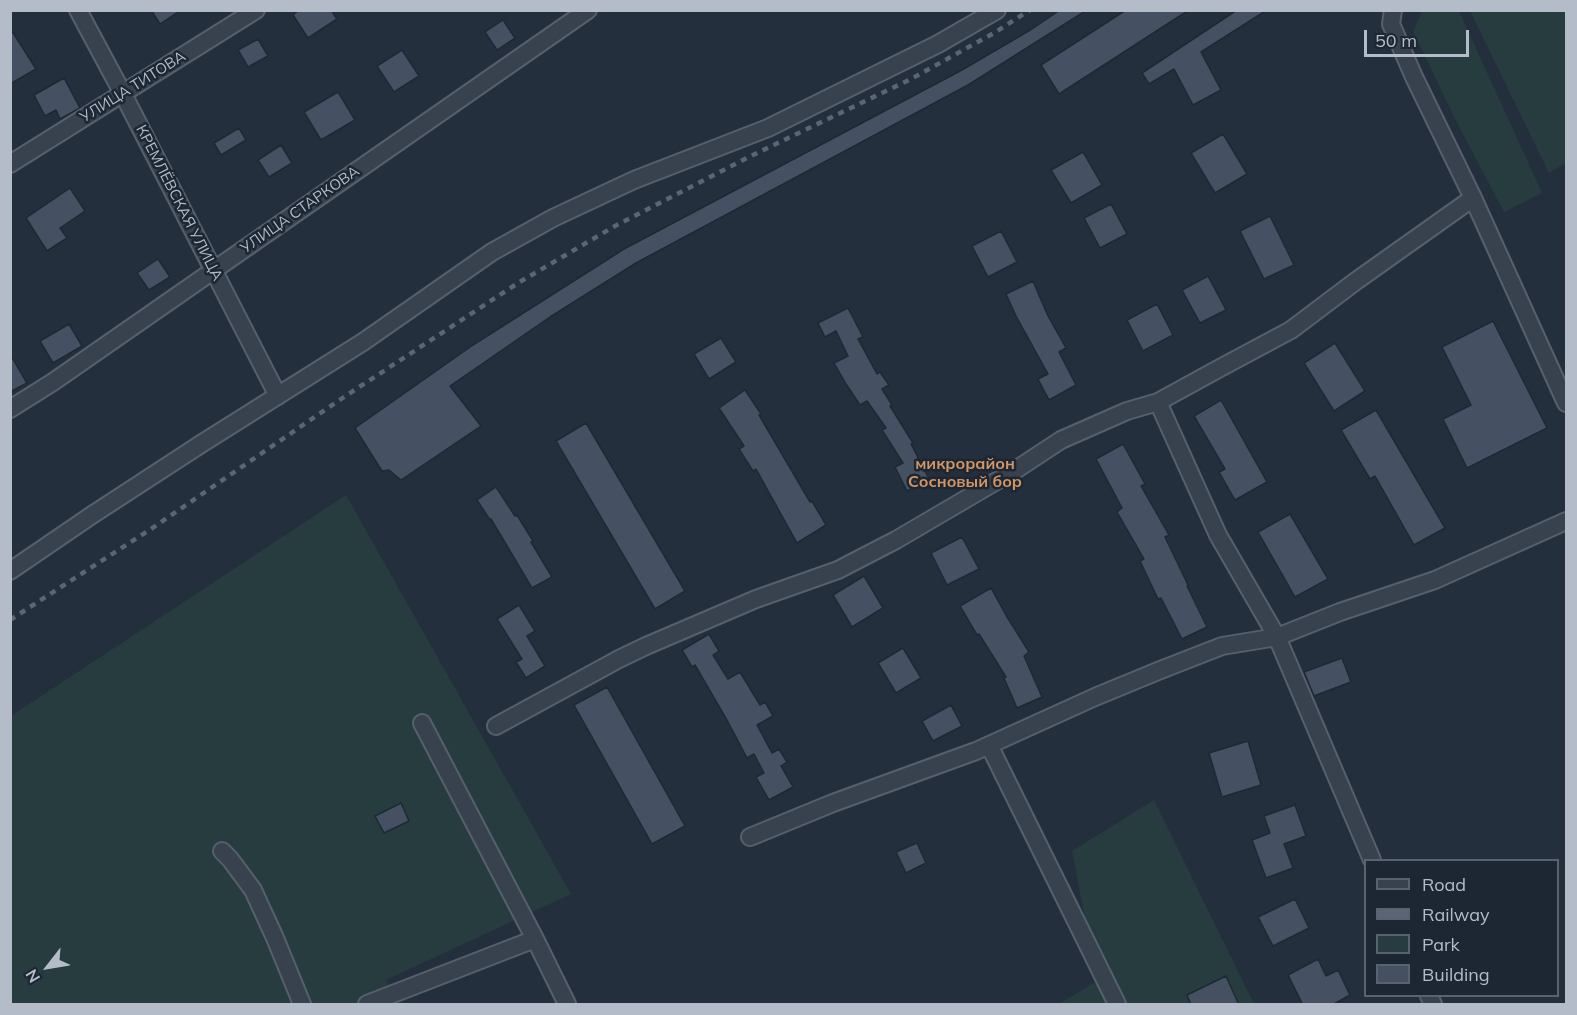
<!DOCTYPE html>
<html>
<head>
<meta charset="utf-8">
<style>
  body { margin:0 }
  #map { position:relative; width:1577px; height:1015px; overflow:hidden; background:#242f3e; font-family:Mulish,sans-serif }
  canvas { display:block }
  .frame { position:absolute; inset:0; border:12px solid #b4bcc9; pointer-events:none }
  .legend { position:absolute; left:1364px; top:859px; width:195px; height:138px; box-sizing:border-box; background:#1d2633; border:2px solid #59626f; margin:0; padding:8px 10px; list-style:none; font-size:18px; color:#b4bcc9 }
  .legend li { display:flex; align-items:center; gap:12px; height:30px }
  .legend b { width:30px; border:2px solid #59626f }
  .north { position:absolute; left:18px; top:937px; width:60px; height:60px; -webkit-text-stroke:4px #1d2633; paint-order:stroke; rotate:239deg; font-size:16px; font-weight:700; line-height:24px; text-align:center; color:#b4bcc9 }
  .north::after { content:''; display:block; margin:auto; width:21px; height:27px; background:#b4bcc9; clip-path:polygon(50% 0,100% 100%,50% 72%,0 100%) }
  .scale { position:absolute; left:1364px; top:30px; width:105px; height:27px; box-sizing:border-box; border:3px solid #b4bcc9; border-top:0; padding-left:8px; font-size:18px; line-height:21px; white-space:nowrap; color:#b4bcc9; -webkit-text-stroke:4px #1d2633; paint-order:stroke }
</style>
</head>
<body>
<div id="map">
<canvas width="1577" height="1015"></canvas>
<div class="frame"></div>
<ul class="legend">
<li><b style="height:8px;background:#38414e"></b>Road</li>
<li><b style="height:8px;background:#5a6575"></b>Railway</li>
<li><b style="height:16px;background:#263c3f"></b>Park</li>
<li><b style="height:16px;background:#455162"></b>Building</li>
</ul>
<div class="north">N</div>
<div class="scale">50 m</div>
</div>
<script>
const g = document.querySelector('canvas').getContext('2d');
g.lineJoin = 'round';
function paint(path, color) {
  g.fillStyle = color;
  g.fill(path, 'evenodd');
}
function toPath(rows) {
  const path = new Path2D();
  for (const r of rows) {
    path.moveTo(r[0], r[1]);
    for (let i = 2; i < r.length; i += 2) path.lineTo(r[i], r[i + 1]);
  }
  return path;
}
function trace(path, color, width, dash) {
  g.strokeStyle = color;
  g.lineWidth = width;
  g.lineCap = dash ? 'butt' : 'round';
  g.setLineDash(dash || []);
  g.stroke(path);
}
function write(font, color, halo, rows, align = 'center') {
  g.font = font + ' Mulish,sans-serif';
  g.lineWidth = 5;
  g.setLineDash([]);
  g.textBaseline = 'middle';
  g.strokeStyle = halo;
  g.fillStyle = color;
  for (const [text, x, y, turn = 0] of rows) {
    g.save();
    g.translate(x, y);
    g.rotate((+turn || 0) * Math.PI / 180);
    g.textAlign = isNaN(turn) ? turn : align;
    if (halo) g.strokeText(text, 0, 0);
    g.fillText(text, 0, 0);
    g.restore();
  }
}
const green = toPath([
  [1422,11,1459,11,1542,193,1504,212,1454,117,1413,31],
  [1470,11,1566,11,1566,163,1549,173],
  [346,495,571,894,386,980,398,1004,11,1004,11,716],
  [1154,800,1254,1004,1059,1004,1097,981,1072,851]
]);
const building = toPath([
  [151,10,181,10,160,24,151,10],
  [299,10,331,10,337,19,308,38,293,15,299,10],
  [1060,10,1087,10,968,85,636,263,550,317,450,386,481,426,401,480,389,470,382,471,355,428,473,345,624,249,962,70,1032,29,1060,10],
  [1126,10,1189,10,1059,94,1041,65,1126,10],
  [1237,10,1267,10,1201,52,1221,90,1193,105,1174,69,1149,84,1142,73,1237,10],
  [503,20,515,38,497,50,485,32,503,20],
  [10,28,36,69,10,84,10,28],
  [258,39,268,56,248,67,238,50,258,39],
  [402,50,419,76,394,92,377,66,402,50],
  [64,78,80,108,60,119,56,110,45,116,34,95,64,78],
  [338,92,355,120,321,140,304,112,338,92],
  [239,128,246,140,221,155,214,143,239,128],
  [1223,134,1247,174,1215,193,1191,153,1223,134],
  [281,145,292,163,269,177,258,160,281,145],
  [1083,152,1102,185,1071,203,1051,170,1083,152],
  [70,188,85,211,60,228,67,238,47,251,26,218,70,188],
  [1111,204,1127,234,1100,248,1084,218,1111,204],
  [1270,216,1294,265,1264,279,1240,231,1270,216],
  [1001,231,1017,262,988,277,972,246,1001,231],
  [158,259,170,277,149,290,137,273,158,259],
  [1208,276,1226,310,1200,323,1182,290,1208,276],
  [1033,281,1047,314,1066,348,1059,352,1076,385,1049,400,1038,379,1048,374,1016,316,1006,294,1033,281],
  [1157,304,1173,335,1143,351,1127,320,1157,304],
  [848,308,863,337,858,339,877,374,880,372,889,385,882,389,892,405,890,406,913,443,911,444,929,479,907,491,895,467,903,463,882,430,886,428,867,401,860,405,846,384,834,363,848,356,836,331,825,337,818,323,848,308],
  [1493,321,1547,428,1467,468,1443,419,1471,405,1442,347,1493,321],
  [69,324,82,346,53,363,40,341,69,324],
  [721,338,736,362,709,379,694,354,721,338],
  [1335,343,1365,391,1334,411,1304,363,1335,343],
  [10,354,27,383,10,392,10,354],
  [745,390,761,414,759,415,810,502,812,501,826,525,797,543,756,469,753,471,739,449,744,446,719,408,745,390],
  [1221,400,1267,482,1235,500,1219,472,1225,469,1194,416,1221,400],
  [1376,410,1445,528,1414,545,1375,476,1370,479,1341,430,1376,410],
  [586,423,685,591,655,609,556,441,586,423],
  [1123,444,1145,484,1141,486,1169,535,1165,537,1188,585,1187,586,1207,627,1182,639,1161,598,1158,599,1140,561,1144,559,1117,512,1122,508,1096,459,1123,444],
  [496,487,515,516,517,515,533,541,531,542,552,577,532,588,491,519,490,520,477,500,496,487],
  [1290,514,1328,579,1295,597,1258,532,1290,514],
  [962,537,979,569,947,585,931,553,962,537],
  [864,576,883,608,852,627,833,595,864,576],
  [991,588,1007,617,1029,652,1024,656,1042,697,1017,708,1004,678,1006,677,979,634,977,635,960,606,991,588],
  [519,605,535,631,527,636,545,666,526,678,516,662,522,659,497,619,519,605],
  [709,634,719,651,713,655,728,679,740,672,760,705,765,702,773,716,757,725,772,753,779,749,787,762,781,766,793,787,769,800,756,777,764,773,754,754,747,758,728,722,695,665,692,667,682,650,709,634],
  [903,648,921,678,896,693,878,663,903,648],
  [1342,658,1351,682,1314,696,1304,672,1342,658],
  [607,687,685,826,652,844,574,705,607,687],
  [951,705,962,726,933,741,922,721,951,705],
  [1248,741,1261,785,1222,797,1209,753,1248,741],
  [401,803,409,821,384,833,375,816,401,803],
  [1295,805,1306,836,1284,844,1293,868,1266,878,1252,840,1270,833,1264,816,1295,805],
  [917,843,926,863,906,873,896,852,917,843],
  [1295,899,1309,928,1273,946,1258,917,1295,899],
  [1318,959,1326,976,1338,970,1350,995,1332,1005,1303,1005,1288,975,1318,959],
  [1226,976,1239,1005,1191,1005,1187,995,1226,976]
]);
const minor = toPath([
  [78,10,123,94,278,396],
  [1393,10,1391,24,1414,77,1473,198,1566,403],
  [10,164,256,10],
  [1158,402,1218,535,1277,637,1372,860],
  [10,409,53,382,588,10],
  [10,571,92,515,201,444,363,342,492,252,553,218,634,180,768,128,938,44,997,10],
  [422,723,535,939,567,1004],
  [496,726,619,659,646,646,756,599,838,570,896,540,1017,469,1061,440,1127,411,1158,402,1220,368,1291,330,1356,281,1473,198],
  [989,745,1117,1004],
  [750,837,833,803,976,751,1095,697,1158,671,1222,646,1277,637,1340,612,1435,580,1566,521],
  [222,851,230,859,253,890,275,938,302,1004],
  [1429,996,1433,1004],
  [367,1004,535,939]
]);
const rail = toPath([
  [10,620,151,529,341,399,518,283,615,226,753,155,911,79,994,33,1030,10]
]);
const streetNames = [
  ["УЛИЦА ТИТОВА",133,87,-32],
  ["КРЕМЛЁВСКАЯ УЛИЦА",179,203,63],
  ["УЛИЦА СТАРКОВА",300,210,-35]
];
const neighbourhoodNames = [
  ["микрорайон",965,464],
  ["Сосновый бор",965,482]
];
paint(green, '#263c3f');
paint(building, '#455162');
trace(building, '#1f2835', 1.5);
trace(minor, '#565f6c', 20);
trace(minor, '#38414e', 16);
trace(rail, '#5a6575', 4.5, [6, 6]);
write('15px', '#b4bcc9', '#1d2633', streetNames);
write('bold 16px', '#d59563', '#1d2633', neighbourhoodNames);
</script>
</body>
</html>
